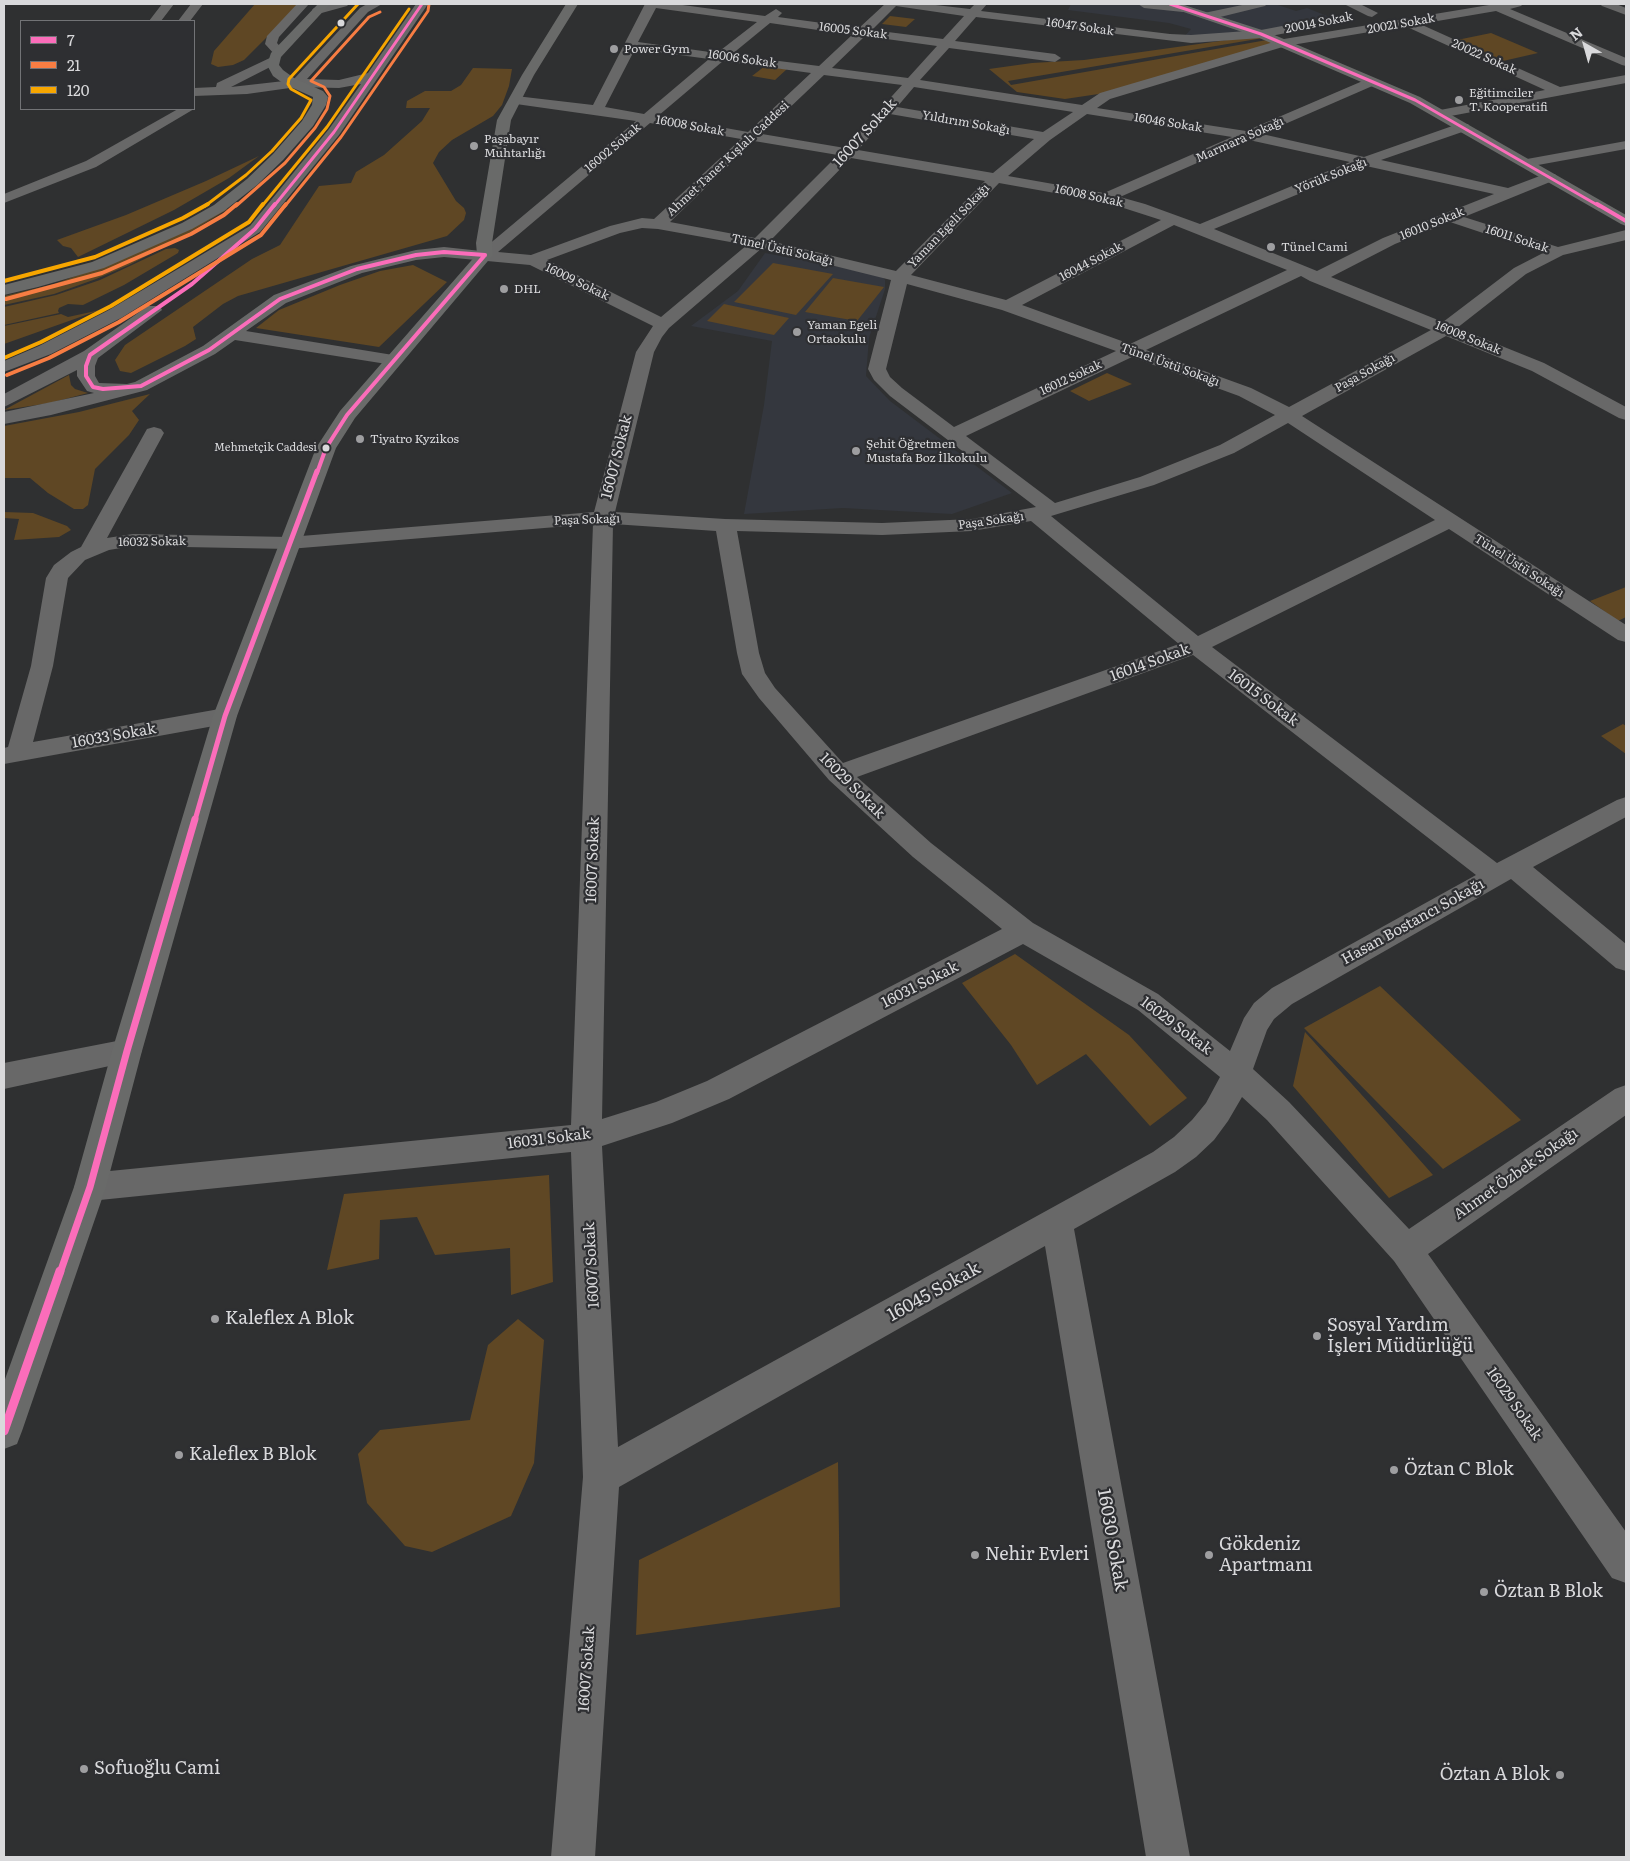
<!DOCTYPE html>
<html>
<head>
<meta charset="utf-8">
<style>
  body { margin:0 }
  #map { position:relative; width:1630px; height:1861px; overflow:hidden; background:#2f3031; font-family:Literata,serif }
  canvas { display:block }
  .frame { position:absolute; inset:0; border:5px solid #d9d9db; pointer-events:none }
  .legend { position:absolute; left:20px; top:20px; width:175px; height:90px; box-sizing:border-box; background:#2e2f32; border:1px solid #727376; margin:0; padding:6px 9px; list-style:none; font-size:15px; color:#d9d9db }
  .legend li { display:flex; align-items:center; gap:10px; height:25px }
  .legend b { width:25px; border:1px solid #727376 }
  .north { position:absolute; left:1560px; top:20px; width:50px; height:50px; -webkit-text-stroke:4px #2e2f32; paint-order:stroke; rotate:322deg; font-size:14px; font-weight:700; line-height:20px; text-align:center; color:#d9d9db }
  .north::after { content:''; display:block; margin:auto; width:18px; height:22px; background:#d9d9db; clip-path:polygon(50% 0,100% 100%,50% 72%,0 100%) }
</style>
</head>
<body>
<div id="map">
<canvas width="1630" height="1861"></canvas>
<div class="frame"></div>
<ul class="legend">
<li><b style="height:6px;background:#fb6dba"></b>7</li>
<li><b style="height:6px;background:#f77d43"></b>21</li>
<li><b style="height:6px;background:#f7a600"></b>120</li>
</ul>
<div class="north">N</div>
</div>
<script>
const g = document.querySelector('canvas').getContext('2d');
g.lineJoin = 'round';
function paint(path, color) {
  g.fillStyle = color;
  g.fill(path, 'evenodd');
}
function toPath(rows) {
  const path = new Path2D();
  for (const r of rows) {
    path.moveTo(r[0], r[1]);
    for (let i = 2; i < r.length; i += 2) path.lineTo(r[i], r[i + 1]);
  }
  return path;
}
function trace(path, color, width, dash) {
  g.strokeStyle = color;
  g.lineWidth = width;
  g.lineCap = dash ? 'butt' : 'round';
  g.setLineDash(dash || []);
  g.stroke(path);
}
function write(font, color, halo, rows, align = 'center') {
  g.font = font + ' Literata,serif';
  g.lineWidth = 4.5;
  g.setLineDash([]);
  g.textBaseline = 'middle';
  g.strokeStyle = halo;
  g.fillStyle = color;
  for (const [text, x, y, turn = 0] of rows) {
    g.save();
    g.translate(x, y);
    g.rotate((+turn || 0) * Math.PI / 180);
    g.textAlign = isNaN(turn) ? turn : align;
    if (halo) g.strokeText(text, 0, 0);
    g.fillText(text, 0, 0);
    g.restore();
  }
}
const built = toPath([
  [1071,4,1275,4,1296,11,1307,8,1340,21,1258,36,1200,43,1183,38,1191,29,1169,23,1068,10],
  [765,253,876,274,882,276,885,280,885,289,869,338,866,376,890,401,1012,493,952,514,843,508,744,514,764,405,772,341,691,326,738,291]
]);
const green = toPath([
  [255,4,300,4,244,60,233,65,218,67,211,64,214,51],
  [890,16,915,19,906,27,882,24],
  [1491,33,1538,53,1503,61,1457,40],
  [1256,36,1263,38,1008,81,1011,85,1267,40,1276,43,1112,92,1065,99,1017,92,989,69,1032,63,1084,60],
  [765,66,787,69,775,80,752,76],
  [473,68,512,69,509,86,502,105,493,116,452,140,439,152,433,163,456,201,464,208,466,213,464,220,447,236,238,296,223,304,193,327,196,339,185,346,131,373,120,371,115,360,125,345,252,259,280,245,319,186,351,183,356,172,384,155,422,121,430,108,406,108,407,101,425,91,451,91,461,85],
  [259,156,229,178,174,210,78,257,71,248,63,246,57,240,126,215,206,181],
  [220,209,228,209,174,242,129,265,96,279,54,294,4,305,4,296,54,284,81,274],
  [175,248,179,250,178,253,124,285,83,305,68,304,59,308,58,311,59,313,4,325,4,307,56,295,100,280,166,249],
  [773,263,833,274,796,315,734,302],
  [413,265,447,282,379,347,256,328,279,310,340,285,380,271],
  [833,278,884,287,857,321,805,312],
  [724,304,789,318,774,335,707,321],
  [100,310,4,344,4,326,61,314,68,317],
  [1107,373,1132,384,1089,401,1070,391],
  [69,375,71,385,75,389,88,393,50,403,4,410],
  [150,394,132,411,139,420,129,435,95,469,88,505,83,509,74,509,48,493,30,478,4,478,4,426,79,412],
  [4,512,33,513,67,526,71,530,59,537,14,540,19,519,4,518],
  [1626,587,1626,617,1618,621,1590,601],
  [1623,724,1626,726,1626,754,1601,736],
  [1015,954,1129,1035,1187,1098,1150,1126,1086,1054,1037,1085,1011,1045,962,983],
  [1380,986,1521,1120,1443,1169,1304,1028],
  [1305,1032,1388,1124,1433,1175,1389,1198,1293,1086],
  [549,1175,553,1282,511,1295,510,1248,435,1255,417,1217,380,1220,379,1259,327,1270,344,1194],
  [518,1319,544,1340,534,1463,511,1516,432,1552,405,1546,367,1503,358,1454,380,1430,470,1420,488,1345],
  [838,1462,840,1607,636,1635,639,1560]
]);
const minor = toPath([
  [162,4,174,4,161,21,149,21,162,4],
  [191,4,203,4,190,21,178,21,191,4],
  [297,4,309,4,279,37,277,43,285,52,279,56,275,55,265,44,267,36,297,4],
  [329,4,349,4,347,6,318,14,312,10,314,8,329,4],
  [367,4,382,4,368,12,307,79,339,80,368,73,416,4,428,4,339,135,260,232,121,318,51,354,4,372,4,361,39,346,109,310,250,226,329,129,361,84,339,88,297,87,247,94,194,96,194,88,216,87,217,83,274,56,280,60,278,63,231,87,293,80,360,8,367,4],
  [645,4,675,4,765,16,776,9,782,13,778,17,859,28,885,4,927,4,970,9,975,4,987,4,981,11,1170,34,1191,35,1261,30,1282,26,1288,30,1286,33,1261,38,1191,43,976,17,955,41,1055,54,1061,58,1055,62,949,48,920,80,1082,105,1100,93,1284,39,1495,4,1523,4,1521,6,1510,9,1626,58,1626,66,1622,65,1496,11,1420,24,1560,87,1626,75,1626,83,1440,118,1435,117,1433,114,1440,110,1545,90,1405,26,1286,46,1110,99,1097,108,1246,131,1372,77,1378,81,1377,84,1262,134,1364,157,1458,124,1468,124,1470,127,1468,130,1381,160,1508,188,1545,174,1555,174,1557,177,1555,180,1464,217,1558,247,1626,230,1626,240,1563,255,1526,274,1457,328,1544,363,1626,407,1626,420,1619,418,1532,371,1446,336,1302,416,1626,625,1626,642,1618,640,1449,529,1212,647,1497,863,1617,800,1626,797,1626,817,1533,867,1626,944,1626,971,1616,968,1511,879,1292,1004,1274,1019,1267,1030,1253,1069,1289,1102,1409,1229,1615,1089,1626,1085,1626,1115,1428,1254,1626,1532,1626,1583,1612,1578,1394,1261,1267,1120,1242,1097,1228,1121,1214,1140,1196,1157,1175,1172,1074,1229,1190,1857,1146,1857,1045,1246,619,1487,595,1857,551,1857,583,1477,571,1152,90,1201,79,1197,74,1187,79,1177,90,1173,571,1125,593,524,289,549,133,546,109,550,85,560,68,578,53,666,33,742,225,708,233,710,237,716,233,722,225,724,4,764,4,748,8,747,31,666,46,578,54,565,71,552,81,547,147,429,154,427,161,429,164,433,107,538,133,534,289,537,594,512,636,352,653,326,530,265,444,257,416,260,362,273,286,303,246,331,393,355,399,356,402,360,399,364,393,365,235,340,215,354,147,390,51,415,4,424,4,412,94,393,87,391,77,376,77,370,4,407,4,394,84,351,148,306,160,306,162,310,98,358,95,366,95,376,99,383,127,384,135,382,203,346,274,295,351,266,416,250,444,247,481,251,636,121,516,104,509,100,516,96,593,105,645,4],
  [896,6,964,16,943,39,872,30,896,6],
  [656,8,757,22,717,53,638,42,656,8],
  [770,23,852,35,819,66,731,55,770,23],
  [865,36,937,46,908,78,832,68,865,36],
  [635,49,709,59,644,114,605,107,635,49],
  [723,61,811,73,748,132,658,116,723,61],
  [824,75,902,85,845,148,762,134,824,75],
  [914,87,1073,112,1043,132,897,107,914,87],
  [890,114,1034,139,993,173,858,150,890,114],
  [1087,114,1232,137,1104,193,1008,176,1050,140,1087,114],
  [650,123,741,139,654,219,642,218,610,226,531,255,498,252,650,123],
  [1249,140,1350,162,1200,224,1145,204,1120,197,1249,140],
  [754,141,838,155,755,238,670,222,754,141],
  [851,158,985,181,896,271,770,241,851,158],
  [1366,166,1494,194,1383,238,1317,271,1214,229,1366,166],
  [999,183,1105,202,1161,220,1006,300,911,275,999,183],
  [1450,222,1543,253,1514,268,1443,322,1331,277,1395,244,1450,222],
  [1174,225,1287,270,1130,344,1022,305,1174,225],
  [642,228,658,229,747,245,661,317,547,260,620,233,642,228],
  [762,248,891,280,868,369,874,380,890,396,1036,507,972,519,882,523,725,519,615,512,654,352,662,337,669,328,762,248],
  [1301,276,1310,281,1431,330,1289,407,1251,388,1146,350,1301,276],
  [907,284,1002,310,1116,351,954,427,902,388,890,377,886,369,907,284],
  [1132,357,1239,396,1275,415,1220,445,1140,477,1055,503,966,436,1132,357],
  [1288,423,1435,520,1198,636,1051,516,1154,485,1234,453,1288,423],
  [1031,521,1179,644,843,763,775,688,765,673,759,653,737,531,882,535,972,531,1031,521],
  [613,524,716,531,737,653,742,674,759,698,829,780,913,857,1002,929,707,1081,656,1102,602,1119,613,524],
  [1193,655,1476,875,1272,988,1254,1003,1244,1018,1230,1051,1158,994,1033,923,931,843,857,777,1193,655],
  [1023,944,1138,1010,1220,1077,1206,1103,1192,1120,1174,1137,1153,1152,618,1447,602,1146,672,1123,729,1099,1023,944],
  [1138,4,1176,4,1187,6,1189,8,1183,12,1144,8,1138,4],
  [1247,4,1267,4,1265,6,1208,20,1202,16,1204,13,1247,4],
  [1344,4,1360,4,1378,13,1372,17,1368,16,1344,4],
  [1600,4,1616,4,1626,8,1626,15,1602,6,1600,4],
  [178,109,194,109,96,167,4,203,4,194,86,161,178,109],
  [1626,141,1626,149,1527,167,1522,166,1520,163,1522,160,1527,159,1626,141],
  [127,1039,137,1042,142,1051,137,1060,4,1089,4,1063,127,1039]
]);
const major = toPath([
  [318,4,330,4,281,57,279,65,283,70,294,78,323,91,328,97,326,105,313,126,283,160,257,185,224,211,192,229,104,268,38,287,4,295,4,285,92,262,182,223,214,205,247,179,273,154,302,121,312,105,313,97,284,84,273,76,267,65,271,53,318,4],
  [566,4,578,4,534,75,511,120,492,243,493,255,355,418,336,448,237,716,142,1051,106,1187,22,1431,17,1444,4,1449,4,1382,74,1187,112,1051,213,716,316,448,340,411,477,254,476,243,497,120,522,75,566,4],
  [1164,4,1181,4,1265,31,1420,97,1626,215,1626,226,1621,224,1410,103,1257,37,1166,6,1164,4]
]);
const bus1Far4 = toPath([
  [1170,4,1261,34,1415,100,1599,206],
  [274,206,334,132,422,4]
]);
const bus1Far3 = toPath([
  [275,204,255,229,192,284,90,355,86,366,86,376,93,387,103,389,141,386,209,350,280,299,357,269,416,255,444,252,485,255],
  [1597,204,1626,221],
  [317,473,326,448,347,415,485,255]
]);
const bus1Far2 = toPath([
  [195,820,225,716,317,471]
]);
const bus1Far1 = toPath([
  [60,1273,90,1187,127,1051,195,819]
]);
const bus1 = toPath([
  [4,1431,60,1271]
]);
const bus2Far1 = toPath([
  [236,206,285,163,315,128,327,109,330,96,324,87,311,81,369,17,380,12],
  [285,206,341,137,428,11,429,4]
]);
const bus2 = toPath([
  [6,299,102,273,191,234,224,215,237,204],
  [7,375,49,358,119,322,261,235,286,204]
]);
const bus3Far1 = toPath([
  [205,206,246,175,272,151,301,118,311,100,291,89,288,84,289,79,358,4],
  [262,206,327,127,409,9]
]);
const bus3 = toPath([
  [4,281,95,257,183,218,208,204],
  [4,358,41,342,111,306,249,222,263,204]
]);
const markers = [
  [341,23,4.5,"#d9d9db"],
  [614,49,5,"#9e9ea0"],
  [1459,100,5,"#9e9ea0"],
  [474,146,5,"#9e9ea0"],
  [1271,247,5,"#9e9ea0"],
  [504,289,5,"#9e9ea0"],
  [797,332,5,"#9e9ea0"],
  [360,439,5,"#9e9ea0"],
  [326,448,4.5,"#d9d9db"],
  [856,451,5,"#9e9ea0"],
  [215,1319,5,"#9e9ea0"],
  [1317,1336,5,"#9e9ea0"],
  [179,1455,5,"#9e9ea0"],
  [1394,1470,5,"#9e9ea0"],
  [975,1555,5,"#9e9ea0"],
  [1209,1555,5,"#9e9ea0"],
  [1484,1592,5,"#9e9ea0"],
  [84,1769,5,"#9e9ea0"],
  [1560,1775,5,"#9e9ea0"]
];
const farBusnames = [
  ["Mehmetçik Caddesi",317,448]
];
const farStreetnames = [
  ["20014 Sokak",1319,23,-11],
  ["20021 Sokak",1401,24,-10],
  ["16047 Sokak",1080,27,8],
  ["16005 Sokak",853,31,7],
  ["20022 Sokak",1484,57,24],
  ["16006 Sokak",742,59,8],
  ["Yıldırım Sokağı",966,123,10],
  ["16046 Sokak",1168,123,9],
  ["16008 Sokak",690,126,10],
  ["Marmara Sokağı",1240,140,-24],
  ["16002 Sokak",613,148,-40],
  ["Ahmet Taner Kışlalı Caddesi",728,159,-43],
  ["Yörük Sokağı",1331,176,-22],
  ["16008 Sokak",1089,196,12],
  ["16010 Sokak",1432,224,-22],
  ["Yaman Egeli Sokağı",949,226,-46],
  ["16011 Sokak",1517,239,18],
  ["Tünel Üstü Sokağı",782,250,13],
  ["16044 Sokak",1091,262,-28],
  ["16009 Sokak",577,282,26],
  ["16008 Sokak",1468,338,22],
  ["Tünel Üstü Sokağı",1170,365,20],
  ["Paşa Sokağı",1365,373,-29],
  ["16012 Sokak",1071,378,-25],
  ["Paşa Sokağı",587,520,-2],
  ["Paşa Sokağı",991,521,-8],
  ["16032 Sokak",152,542,-1],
  ["Tünel Üstü Sokağı",1519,566,33]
];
const farPoinames = [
  ["Power Gym",624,49],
  ["Eğitimciler",1469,93],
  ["T. Kooperatifi",1469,107],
  ["Paşabayır",484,139],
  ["Muhtarlığı",484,153],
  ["Tünel Cami",1281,247],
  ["DHL",514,289],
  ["Yaman Egeli",807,325],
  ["Ortaokulu",807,339],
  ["Tiyatro Kyzikos",370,439],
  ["Şehit Öğretmen",866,444],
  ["Mustafa Boz İlkokulu",866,458]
];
const streetNames = [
  ["16007 Sokak",865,133,-48],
  ["16007 Sokak",617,457,-76],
  ["16014 Sokak",1150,663,-20],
  ["16015 Sokak",1263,698,37],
  ["16033 Sokak",114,736,-10],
  ["16029 Sokak",852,786,45],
  ["16007 Sokak",593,860,-88],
  ["Hasan Bostancı Sokağı",1413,922,-29],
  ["16031 Sokak",920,985,-27],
  ["16029 Sokak",1176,1026,37],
  ["16031 Sokak",549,1139,-7],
  ["Ahmet Özbek Sokağı",1516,1174,-35],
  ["16007 Sokak",592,1265,-93],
  ["16029 Sokak",1514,1404,55],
  ["16007 Sokak",587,1669,-86]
];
const nearStreetnames = [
  ["16045 Sokak",934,1292,-29],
  ["16030 Sokak",1112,1540,80]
];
const nearPoinames = [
  ["Kaleflex A Blok",225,1319],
  ["Sosyal Yardım",1327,1326],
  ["İşleri Müdürlüğü",1327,1347],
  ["Kaleflex B Blok",189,1455],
  ["Öztan C Blok",1404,1470],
  ["Gökdeniz",1219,1545],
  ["Apartmanı",1219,1566],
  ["Nehir Evleri",985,1555],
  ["Öztan B Blok",1494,1592],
  ["Sofuoğlu Cami",94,1769],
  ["Öztan A Blok",1550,1775,"right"]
];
paint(built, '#34373e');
paint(green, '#5f4724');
paint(minor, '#686868');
paint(major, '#696a69');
trace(bus1Far4, '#fb6dba', 3);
trace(bus1Far3, '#fb6dba', 4);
trace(bus1Far2, '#fb6dba', 5);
trace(bus1Far1, '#fb6dba', 7);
trace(bus1, '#fb6dba', 9);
trace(bus2Far1, '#f77d43', 3);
trace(bus2, '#f77d43', 4);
trace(bus3Far1, '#f7a600', 3);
trace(bus3, '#f7a600', 4);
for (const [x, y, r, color] of markers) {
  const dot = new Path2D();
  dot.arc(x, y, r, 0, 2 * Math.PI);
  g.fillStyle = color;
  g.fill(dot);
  trace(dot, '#2e2f32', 2);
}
write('11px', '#d9d9db', '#2e2f32', farBusnames, 'right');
write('12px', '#d9d9db', '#2e2f32', farStreetnames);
write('12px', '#d9d9db', '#2e2f32', farPoinames, 'left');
write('15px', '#d9d9db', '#2e2f32', streetNames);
write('18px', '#d9d9db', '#2e2f32', nearStreetnames);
write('18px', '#d9d9db', '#2e2f32', nearPoinames, 'left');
</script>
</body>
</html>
